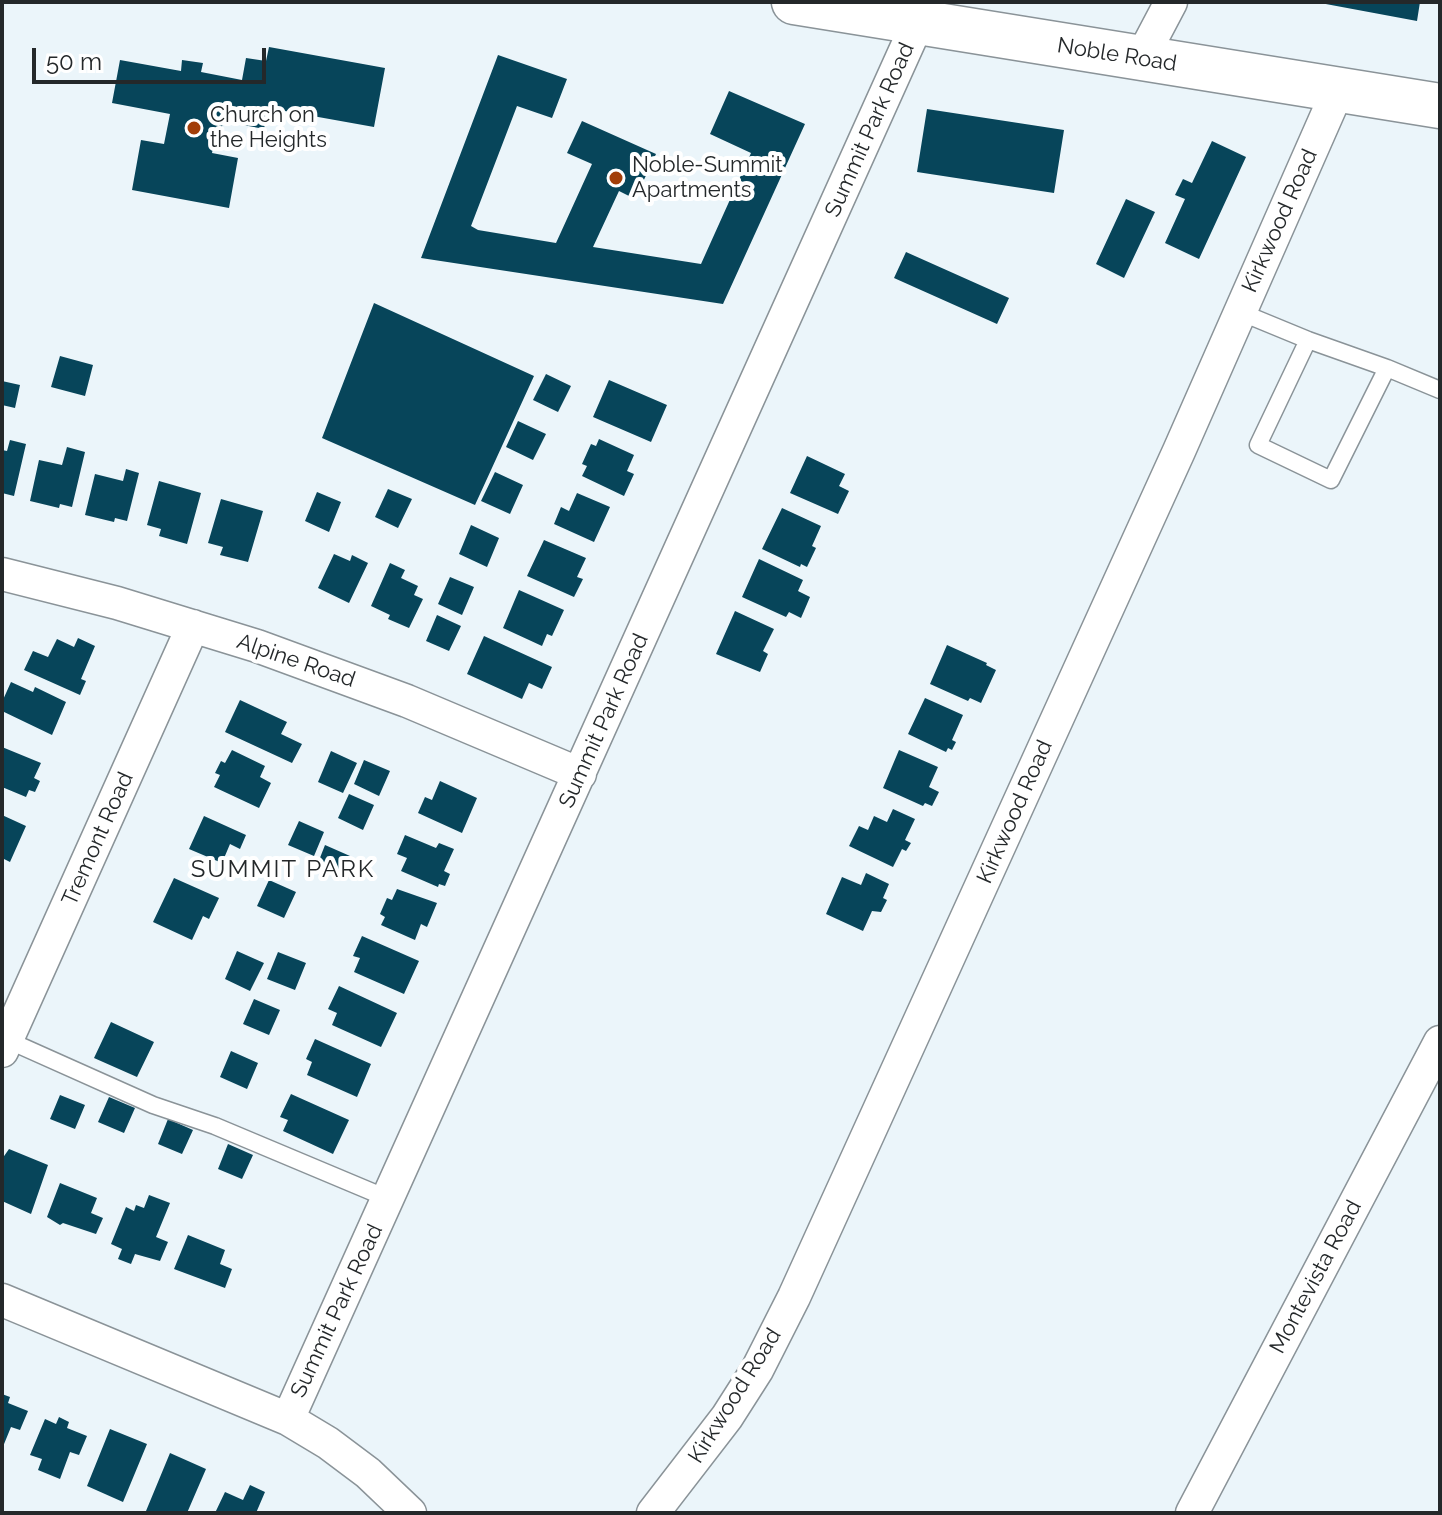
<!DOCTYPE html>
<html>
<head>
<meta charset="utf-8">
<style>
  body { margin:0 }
  #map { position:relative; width:1442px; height:1515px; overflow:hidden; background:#ebf5fa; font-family:Raleway,sans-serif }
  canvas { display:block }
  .frame { position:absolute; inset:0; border:4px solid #24282a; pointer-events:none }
  .scale { position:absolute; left:32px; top:48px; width:234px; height:36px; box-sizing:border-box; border:4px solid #24282a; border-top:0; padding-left:10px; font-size:24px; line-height:28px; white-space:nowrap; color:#24282a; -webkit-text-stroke:6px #fff; paint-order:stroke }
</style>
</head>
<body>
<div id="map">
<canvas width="1442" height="1515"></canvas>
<div class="frame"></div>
<div class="scale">50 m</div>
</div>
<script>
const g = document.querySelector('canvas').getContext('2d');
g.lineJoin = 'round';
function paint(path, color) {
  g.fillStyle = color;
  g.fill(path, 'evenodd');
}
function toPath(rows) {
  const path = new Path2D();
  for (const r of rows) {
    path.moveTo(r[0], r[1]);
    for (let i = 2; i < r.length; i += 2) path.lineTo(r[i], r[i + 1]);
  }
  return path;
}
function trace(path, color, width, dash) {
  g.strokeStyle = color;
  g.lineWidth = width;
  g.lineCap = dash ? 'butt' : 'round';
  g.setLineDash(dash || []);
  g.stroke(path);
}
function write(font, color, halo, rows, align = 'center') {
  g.font = font + ' Raleway,sans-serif';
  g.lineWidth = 8;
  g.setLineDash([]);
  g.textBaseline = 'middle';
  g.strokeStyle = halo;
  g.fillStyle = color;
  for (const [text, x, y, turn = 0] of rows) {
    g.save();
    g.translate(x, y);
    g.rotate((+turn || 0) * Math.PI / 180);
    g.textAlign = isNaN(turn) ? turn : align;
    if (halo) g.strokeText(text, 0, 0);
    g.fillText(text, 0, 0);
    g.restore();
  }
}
const building = toPath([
  [1315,2,1420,2,1417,21],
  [269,47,385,68,374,127,268,108,264,129,223,121,220,139,215,138,212,153,238,158,229,208,132,190,141,140,164,144,170,114,112,103,120,60,181,71,182,60,203,63,201,72,242,80,246,58,266,61],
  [498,55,567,79,552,118,517,106,471,226,478,230,556,243,592,164,567,153,582,121,656,154,635,199,619,191,593,247,701,264,751,153,710,134,729,91,805,124,723,304,421,258],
  [927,109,1064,130,1054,193,917,172],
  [1212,141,1246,157,1199,259,1165,243,1185,199,1175,195,1183,179,1192,183],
  [1126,199,1155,212,1124,278,1096,264],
  [906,252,1009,298,997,324,894,278],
  [374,303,534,376,475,505,322,438],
  [60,356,93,365,85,396,51,387],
  [546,374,571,386,558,412,533,400],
  [609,380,667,405,651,442,593,417],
  [2,381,20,385,15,408,2,405],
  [518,421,546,434,533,460,506,447],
  [599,439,634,455,627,471,634,474,624,496,582,476,587,466,582,464,591,444,596,446],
  [10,440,26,444,14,496,2,493,2,450,7,451],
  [67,447,85,452,72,507,60,504,59,508,30,501,39,460,62,465],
  [807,456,845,474,839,486,849,491,838,514,790,493],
  [126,469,139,473,127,521,115,518,114,522,85,515,95,474,123,481],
  [495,472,523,485,510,514,481,501],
  [159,481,201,493,187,544,159,536,161,529,147,525],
  [388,489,412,499,398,528,375,517],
  [317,492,341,502,329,532,305,521],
  [577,493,610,507,594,542,554,524,561,507,569,511],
  [221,499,263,511,248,562,220,555,223,547,208,543],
  [782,508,821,526,812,546,816,548,807,567,801,564,800,567,762,549],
  [471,525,499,538,487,567,459,554],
  [544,540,586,558,577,577,583,579,574,597,527,576],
  [334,554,350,561,352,555,368,563,349,603,318,588],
  [759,559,803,580,798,591,810,597,801,618,789,612,786,617,742,597],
  [390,563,405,570,401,578,418,586,414,595,423,599,409,628,388,619,390,615,371,606],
  [450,577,474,587,462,615,438,604],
  [519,590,564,610,552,636,547,634,542,646,503,628],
  [735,611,774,629,763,651,768,654,760,672,716,654],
  [437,615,461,626,449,651,426,641],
  [484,636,552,667,542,689,529,683,522,699,467,674],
  [78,638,95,646,81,679,86,681,80,695,24,670,33,651,48,657,57,639,74,647],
  [947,645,987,663,986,665,996,670,981,703,970,698,968,701,930,684],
  [11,682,33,692,35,687,66,702,52,735,2,711,2,702],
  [925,698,963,715,952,740,956,742,952,750,948,748,946,752,908,734],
  [240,700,287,722,281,734,302,744,292,763,225,732],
  [2,747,41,763,34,778,40,781,35,792,29,790,26,797,2,787],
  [232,750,265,766,260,777,271,783,259,808,214,787,220,775,215,773,221,761,225,763],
  [899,750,938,767,929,787,939,792,932,806,925,803,923,806,883,788],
  [331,751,357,763,343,793,318,782],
  [364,760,390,771,379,796,354,784],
  [440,781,477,798,462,833,418,813,425,797,432,800],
  [349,794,374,805,363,830,338,818],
  [893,809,915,819,905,840,911,843,906,851,902,849,893,867,849,846,859,826,868,830,874,816,887,822],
  [2,815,26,826,10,862,2,858],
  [204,816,246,835,240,849,230,844,222,863,189,849],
  [299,821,324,832,314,856,288,845],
  [405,835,436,848,439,843,454,849,444,871,450,874,445,886,439,884,438,887,401,871,407,858,397,854],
  [325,845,350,856,339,878,316,868],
  [866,873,889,884,883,898,887,900,881,912,872,911,863,931,826,914,842,877,861,885],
  [174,878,219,898,209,919,203,916,192,940,153,922],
  [269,880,296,892,284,918,257,906],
  [397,889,437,903,427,927,421,924,415,940,381,925,385,917,380,914,387,898,392,900],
  [362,936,419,961,404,994,354,972,360,958,353,956],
  [237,951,264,963,250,991,225,979],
  [278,952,306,963,295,990,267,979],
  [339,986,397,1013,381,1047,332,1025,337,1013,328,1009],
  [254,999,280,1010,269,1035,243,1024],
  [111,1022,154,1042,137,1077,94,1058],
  [315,1039,371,1064,357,1097,307,1075,312,1062,306,1059],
  [231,1051,258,1063,247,1089,220,1077],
  [291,1094,349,1120,333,1154,283,1131,288,1120,280,1117],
  [60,1095,85,1105,75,1129,50,1119],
  [109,1097,135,1108,124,1133,98,1122],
  [168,1119,193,1130,182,1154,158,1144],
  [228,1144,253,1155,242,1179,218,1169],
  [9,1149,48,1165,31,1214,2,1201,2,1159],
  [60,1183,97,1198,91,1213,103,1218,96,1234,63,1223,60,1225,47,1217],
  [149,1195,170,1203,156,1237,168,1242,160,1261,135,1254,131,1264,118,1259,122,1249,111,1244,126,1207,134,1211,136,1205,144,1208],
  [188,1235,225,1250,220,1264,232,1269,225,1288,174,1269],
  [2,1394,10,1397,8,1403,28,1411,20,1430,11,1427,2,1449],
  [59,1417,69,1422,67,1428,87,1436,79,1455,70,1452,60,1479,38,1470,42,1459,30,1455,45,1419,56,1424],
  [110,1429,147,1444,123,1502,87,1486],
  [170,1453,206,1469,187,1513,151,1513,146,1511],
  [250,1485,265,1492,256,1513,215,1513,225,1492,243,1500]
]);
const lane = toPath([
  [1240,312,1308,340],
  [1387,368,1331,480,1258,445,1308,340,1387,368,1440,390],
  [3,1038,153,1105,215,1126,389,1199]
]);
const street = toPath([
  [1141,59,1171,2],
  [2,574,117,603,257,646,407,701,580,774],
  [2,1051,193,626],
  [2,1300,288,1419,328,1443,368,1473,410,1513],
  [288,1419,918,22],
  [653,1513,727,1417,757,1370,794,1297,1179,451,1338,90],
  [1192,1513,1440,1042]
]);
const secondary = toPath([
  [794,2,1440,106]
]);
const markers = [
  [194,128,8,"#a23e09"],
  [616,178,8,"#a23e09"]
];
const streetNames = [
  ["Noble Road",1117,55,9],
  ["Summit Park Road",870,130,-66],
  ["Kirkwood Road",1280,221,-66],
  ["Alpine Road",296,661,19],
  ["Summit Park Road",604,721,-66],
  ["Kirkwood Road",1015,812,-66],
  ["Tremont Road",98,839,-66],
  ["Montevista Road",1316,1277,-62],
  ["Summit Park Road",337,1311,-65],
  ["Kirkwood Road",735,1396,-58]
];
const poiNames = [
  ["Church on",210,115],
  ["the Heights",210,140],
  ["Noble-Summit",632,165],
  ["Apartments",632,190]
];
const neighbourhoodNames = [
  ["SUMMIT PARK",283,870]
];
paint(building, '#07455a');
trace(lane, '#8a9398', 19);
trace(street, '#8a9398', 35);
trace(secondary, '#8a9398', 47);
trace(lane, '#fff', 16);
trace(street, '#fff', 32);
trace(secondary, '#fff', 44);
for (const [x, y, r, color] of markers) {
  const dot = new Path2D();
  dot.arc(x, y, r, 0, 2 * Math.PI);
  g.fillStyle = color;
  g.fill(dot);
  trace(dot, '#fff', 3);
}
write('22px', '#24282a', '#fff', streetNames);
write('22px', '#24282a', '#fff', poiNames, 'left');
g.letterSpacing = '2px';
write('24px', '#24282a', '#fff', neighbourhoodNames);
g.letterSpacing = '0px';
</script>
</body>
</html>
